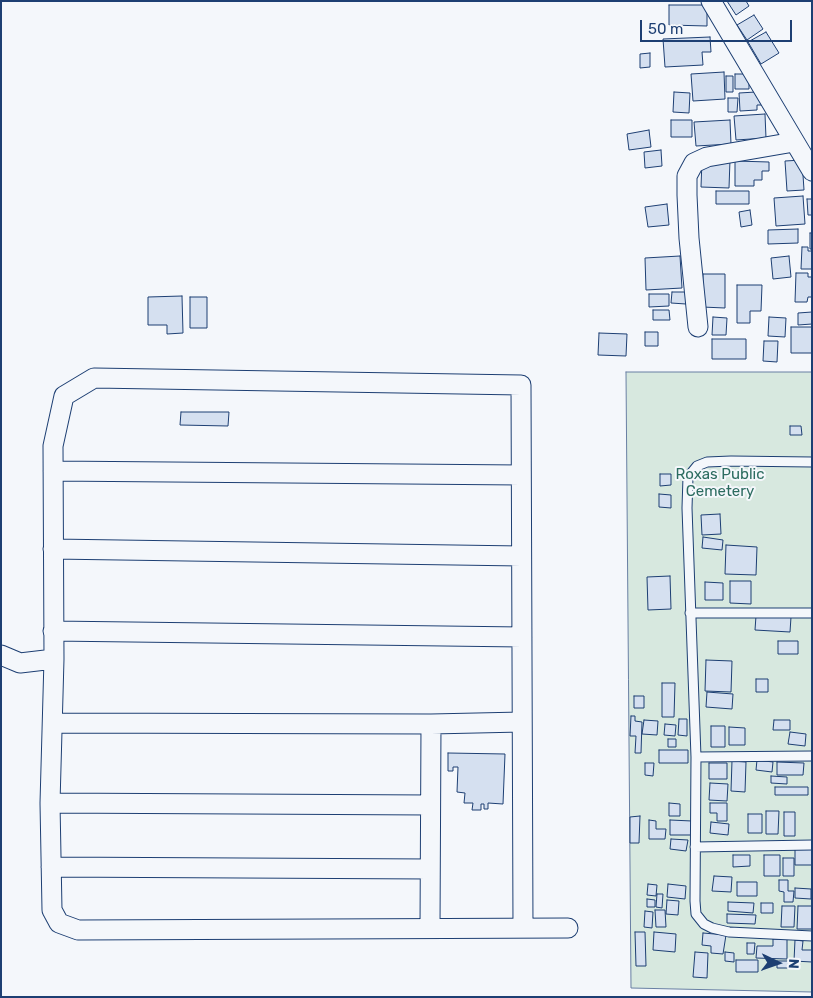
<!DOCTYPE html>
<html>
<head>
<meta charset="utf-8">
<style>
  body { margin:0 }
  #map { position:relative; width:813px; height:998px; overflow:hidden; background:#f4f7fb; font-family:Rubik,sans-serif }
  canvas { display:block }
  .frame { position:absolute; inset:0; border:2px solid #1d3f73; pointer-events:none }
  .north { position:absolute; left:753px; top:938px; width:50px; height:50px; -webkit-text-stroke:4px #f4f7fb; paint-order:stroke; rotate:93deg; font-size:14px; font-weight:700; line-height:20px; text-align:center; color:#1d3f73 }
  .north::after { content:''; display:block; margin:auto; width:18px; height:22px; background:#1d3f73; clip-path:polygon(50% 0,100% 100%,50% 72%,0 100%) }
  .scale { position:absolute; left:640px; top:20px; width:152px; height:22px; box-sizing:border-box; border:2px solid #1d3f73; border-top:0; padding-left:6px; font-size:15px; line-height:18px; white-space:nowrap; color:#1d3f73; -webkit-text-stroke:4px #f4f7fb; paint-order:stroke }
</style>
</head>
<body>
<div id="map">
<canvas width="813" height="998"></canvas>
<div class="frame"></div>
<div class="north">N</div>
<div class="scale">50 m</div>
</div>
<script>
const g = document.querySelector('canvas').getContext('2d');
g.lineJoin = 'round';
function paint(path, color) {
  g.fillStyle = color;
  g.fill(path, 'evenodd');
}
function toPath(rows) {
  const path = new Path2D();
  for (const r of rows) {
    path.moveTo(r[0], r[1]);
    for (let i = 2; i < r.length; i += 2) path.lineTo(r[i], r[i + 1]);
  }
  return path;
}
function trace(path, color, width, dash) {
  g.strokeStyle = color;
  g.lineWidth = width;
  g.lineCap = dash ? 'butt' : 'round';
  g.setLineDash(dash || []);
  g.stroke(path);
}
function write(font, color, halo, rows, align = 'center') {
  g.font = font + ' Rubik,sans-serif';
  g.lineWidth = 4;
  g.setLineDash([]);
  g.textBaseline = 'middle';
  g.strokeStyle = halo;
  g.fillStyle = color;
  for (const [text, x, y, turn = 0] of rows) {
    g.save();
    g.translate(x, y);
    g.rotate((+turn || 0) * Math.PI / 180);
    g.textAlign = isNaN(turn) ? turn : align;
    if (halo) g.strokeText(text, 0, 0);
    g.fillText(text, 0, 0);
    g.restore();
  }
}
const green = toPath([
  [626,372,812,372,812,992,631,988,626,372]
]);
const building = toPath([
  [727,1,746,1,749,6,736,15,727,1],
  [669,5,707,5,707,26,669,25,669,5],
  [754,15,763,29,747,40,737,25,754,15],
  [766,32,779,53,761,64,748,42,766,32],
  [710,37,711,52,702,52,703,65,665,67,663,39,710,37],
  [650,53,650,67,640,68,640,54,650,53],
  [724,72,725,99,693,101,691,74,724,72],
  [735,74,749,74,749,89,735,89,735,74],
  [726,76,733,76,733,92,726,92,726,76],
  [674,92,690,93,689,113,673,112,674,92],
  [756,92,756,96,763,96,763,105,757,105,757,110,740,111,739,93,756,92],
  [728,98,738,98,737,112,728,112,728,98],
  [765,114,766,138,736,140,734,116,765,114],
  [671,120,692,120,692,137,671,137,671,120],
  [730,120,731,144,696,146,694,122,730,120],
  [649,130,651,147,629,150,627,134,649,130],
  [661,150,662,166,645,168,644,152,661,150],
  [702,160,730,160,729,188,701,187,702,160],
  [802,160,804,190,787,191,785,161,802,160],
  [735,161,769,162,769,171,762,171,762,180,754,180,754,186,735,186,735,161],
  [716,191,749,191,749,204,716,204,716,191],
  [803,196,805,224,776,226,774,198,803,196],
  [807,199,812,199,812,215,808,215,807,199],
  [667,204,669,225,648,227,645,207,667,204],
  [750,210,752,225,741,227,739,212,750,210],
  [798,229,798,243,768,244,768,230,798,229],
  [810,233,812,233,812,249,810,249,810,233],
  [802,247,808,247,808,251,812,251,812,269,801,269,802,247],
  [680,256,682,288,646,290,645,258,680,256],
  [789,256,791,277,773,279,771,258,789,256],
  [796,273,808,273,808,277,812,277,812,297,808,297,807,302,795,302,796,273],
  [703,274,725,274,725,308,702,307,703,274],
  [737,285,762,285,761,311,750,311,750,323,737,323,737,285],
  [672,292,686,292,686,304,671,303,672,292],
  [649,294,669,294,669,306,649,307,649,294],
  [182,296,183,333,167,334,167,325,148,325,148,297,182,296],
  [190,297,207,297,207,328,190,328,190,297],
  [653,310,669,310,670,320,653,320,653,310],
  [812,312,812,324,798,325,798,313,812,312],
  [713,317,727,318,726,335,712,335,713,317],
  [769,317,786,318,785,337,768,336,769,317],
  [791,327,812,327,812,353,791,353,791,327],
  [645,332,658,332,658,346,645,346,645,332],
  [599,333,627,334,626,356,598,355,599,333],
  [712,339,746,339,746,359,712,359,712,339],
  [764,341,778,341,777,362,763,361,764,341],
  [181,412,229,412,228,426,180,425,181,412],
  [790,426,801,426,802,435,790,435,790,426],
  [660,474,671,474,671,485,660,486,660,474],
  [659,494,671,495,671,508,659,507,659,494],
  [720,514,721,534,702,535,701,515,720,514],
  [703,537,723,540,722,550,702,548,703,537],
  [726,545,757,547,756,575,725,574,726,545],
  [670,576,671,609,648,610,647,577,670,576],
  [730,581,751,581,751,604,730,603,730,581],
  [705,582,723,583,723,600,705,600,705,582],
  [756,616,791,617,790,632,755,630,756,616],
  [778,641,798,641,798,654,778,654,778,641],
  [706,660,732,661,731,692,705,691,706,660],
  [756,679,768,679,768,692,756,692,756,679],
  [662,683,675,683,674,717,662,717,662,683],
  [707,692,733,694,732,709,706,707,707,692],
  [634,696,644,696,644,708,634,708,634,696],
  [631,716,635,716,635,721,642,722,641,753,635,753,636,736,630,736,631,716],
  [679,719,687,719,687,736,678,735,679,719],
  [644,720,658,721,657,735,642,734,644,720],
  [774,720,790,720,790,730,773,730,774,720],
  [665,724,676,725,675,736,664,735,665,724],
  [711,726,725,726,725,747,711,747,711,726],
  [729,727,745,728,745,745,729,745,729,727],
  [790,732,806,734,805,746,788,744,790,732],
  [668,739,676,739,676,747,668,747,668,739],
  [659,750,688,750,688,763,659,763,659,750],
  [448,753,505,754,503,804,488,803,488,809,484,809,484,804,481,804,481,810,472,810,473,803,464,803,465,793,457,792,458,767,453,767,453,771,448,771,448,753],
  [757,760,773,762,772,772,756,770,757,760],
  [732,761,746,762,745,792,731,791,732,761],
  [777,762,804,763,803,775,777,775,777,762],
  [645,763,654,763,653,776,645,775,645,763],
  [709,763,727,763,727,779,709,779,709,763],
  [771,776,787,777,787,784,771,783,771,776],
  [710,783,728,784,727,801,709,800,710,783],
  [775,787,808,787,808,795,775,795,775,787],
  [669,803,680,804,680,816,669,816,669,803],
  [710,803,727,803,727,821,717,821,717,813,710,813,710,803],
  [766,811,779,811,778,834,766,834,766,811],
  [784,812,795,812,795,836,784,836,784,812],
  [748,814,762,814,762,833,748,833,748,814],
  [640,816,639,843,630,843,630,817,640,816],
  [649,820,656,821,656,829,666,829,665,839,649,839,649,820],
  [670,820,692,821,692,835,670,835,670,820],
  [711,822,729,824,728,835,710,833,711,822],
  [671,839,688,840,686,851,670,849,671,839],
  [795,847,812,847,812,865,795,865,795,847],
  [733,855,750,855,750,866,733,867,733,855],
  [764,855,780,855,780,876,764,876,764,855],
  [783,858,794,858,794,876,783,876,783,858],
  [714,876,732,877,731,892,712,891,714,876],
  [779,880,788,880,788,891,794,891,793,902,784,902,784,892,779,891,779,880],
  [737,882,757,882,757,896,737,896,737,882],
  [648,884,657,885,656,896,647,895,648,884],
  [668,884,686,886,685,899,667,897,668,884],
  [795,888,811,889,811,899,795,898,795,888],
  [657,894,663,894,662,908,656,907,657,894],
  [647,899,655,900,655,907,647,907,647,899],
  [667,900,679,901,678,915,666,914,667,900],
  [728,902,754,903,753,913,728,911,728,902],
  [761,903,773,903,773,913,761,913,761,903],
  [782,906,795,906,794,927,781,927,782,906],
  [798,906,812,906,812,929,797,929,798,906],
  [655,910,665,910,666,927,656,927,655,910],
  [645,911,653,912,652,928,644,927,645,911],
  [727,914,756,915,755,924,727,923,727,914],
  [635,932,645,932,646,966,636,966,635,932],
  [654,932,676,934,675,952,653,950,654,932],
  [703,933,726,935,723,954,711,953,711,946,702,945,703,933],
  [773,939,787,939,787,959,756,958,757,946,773,946,773,939],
  [795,940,803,941,802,950,812,950,812,962,794,961,795,940],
  [747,943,755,943,754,954,747,954,747,943],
  [695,952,708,953,707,978,693,977,695,952],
  [725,952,734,953,734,962,725,961,725,952],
  [736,960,758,960,758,972,736,972,736,960],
  [777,961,791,961,791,968,777,968,777,961]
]);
const service = toPath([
  [812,462,731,461,707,462,697,466,688,477,687,508,696,757,695,901,696,914,704,924,712,928,729,932,812,936],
  [690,613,812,613],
  [696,757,812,756],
  [695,847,812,845]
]);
const minor = toPath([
  [711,1,812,171],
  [698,327,689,238,687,195,687,176,694,163,707,157,794,142],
  [53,471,521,475],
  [53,549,521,556],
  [53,631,522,637],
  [1,655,20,663,54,659,53,446,64,396,94,378,521,385,523,928],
  [54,659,50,803,52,910,59,923,78,930,568,928],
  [53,723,431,724,522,722],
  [50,803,430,805],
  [51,867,430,869],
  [430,928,431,724]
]);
const parkNames = [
  ["Roxas Public",720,475],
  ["Cemetery",720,492]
];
paint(green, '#d7e8df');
trace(green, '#687fa3', 1);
paint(building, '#d5e0f0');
trace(building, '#1d3f73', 1);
trace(service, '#1d3f73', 11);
trace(minor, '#1d3f73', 21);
trace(service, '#f4f7fb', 9);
trace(minor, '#f4f7fb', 19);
write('15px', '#2c6c60', '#f4f7fb', parkNames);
</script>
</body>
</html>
